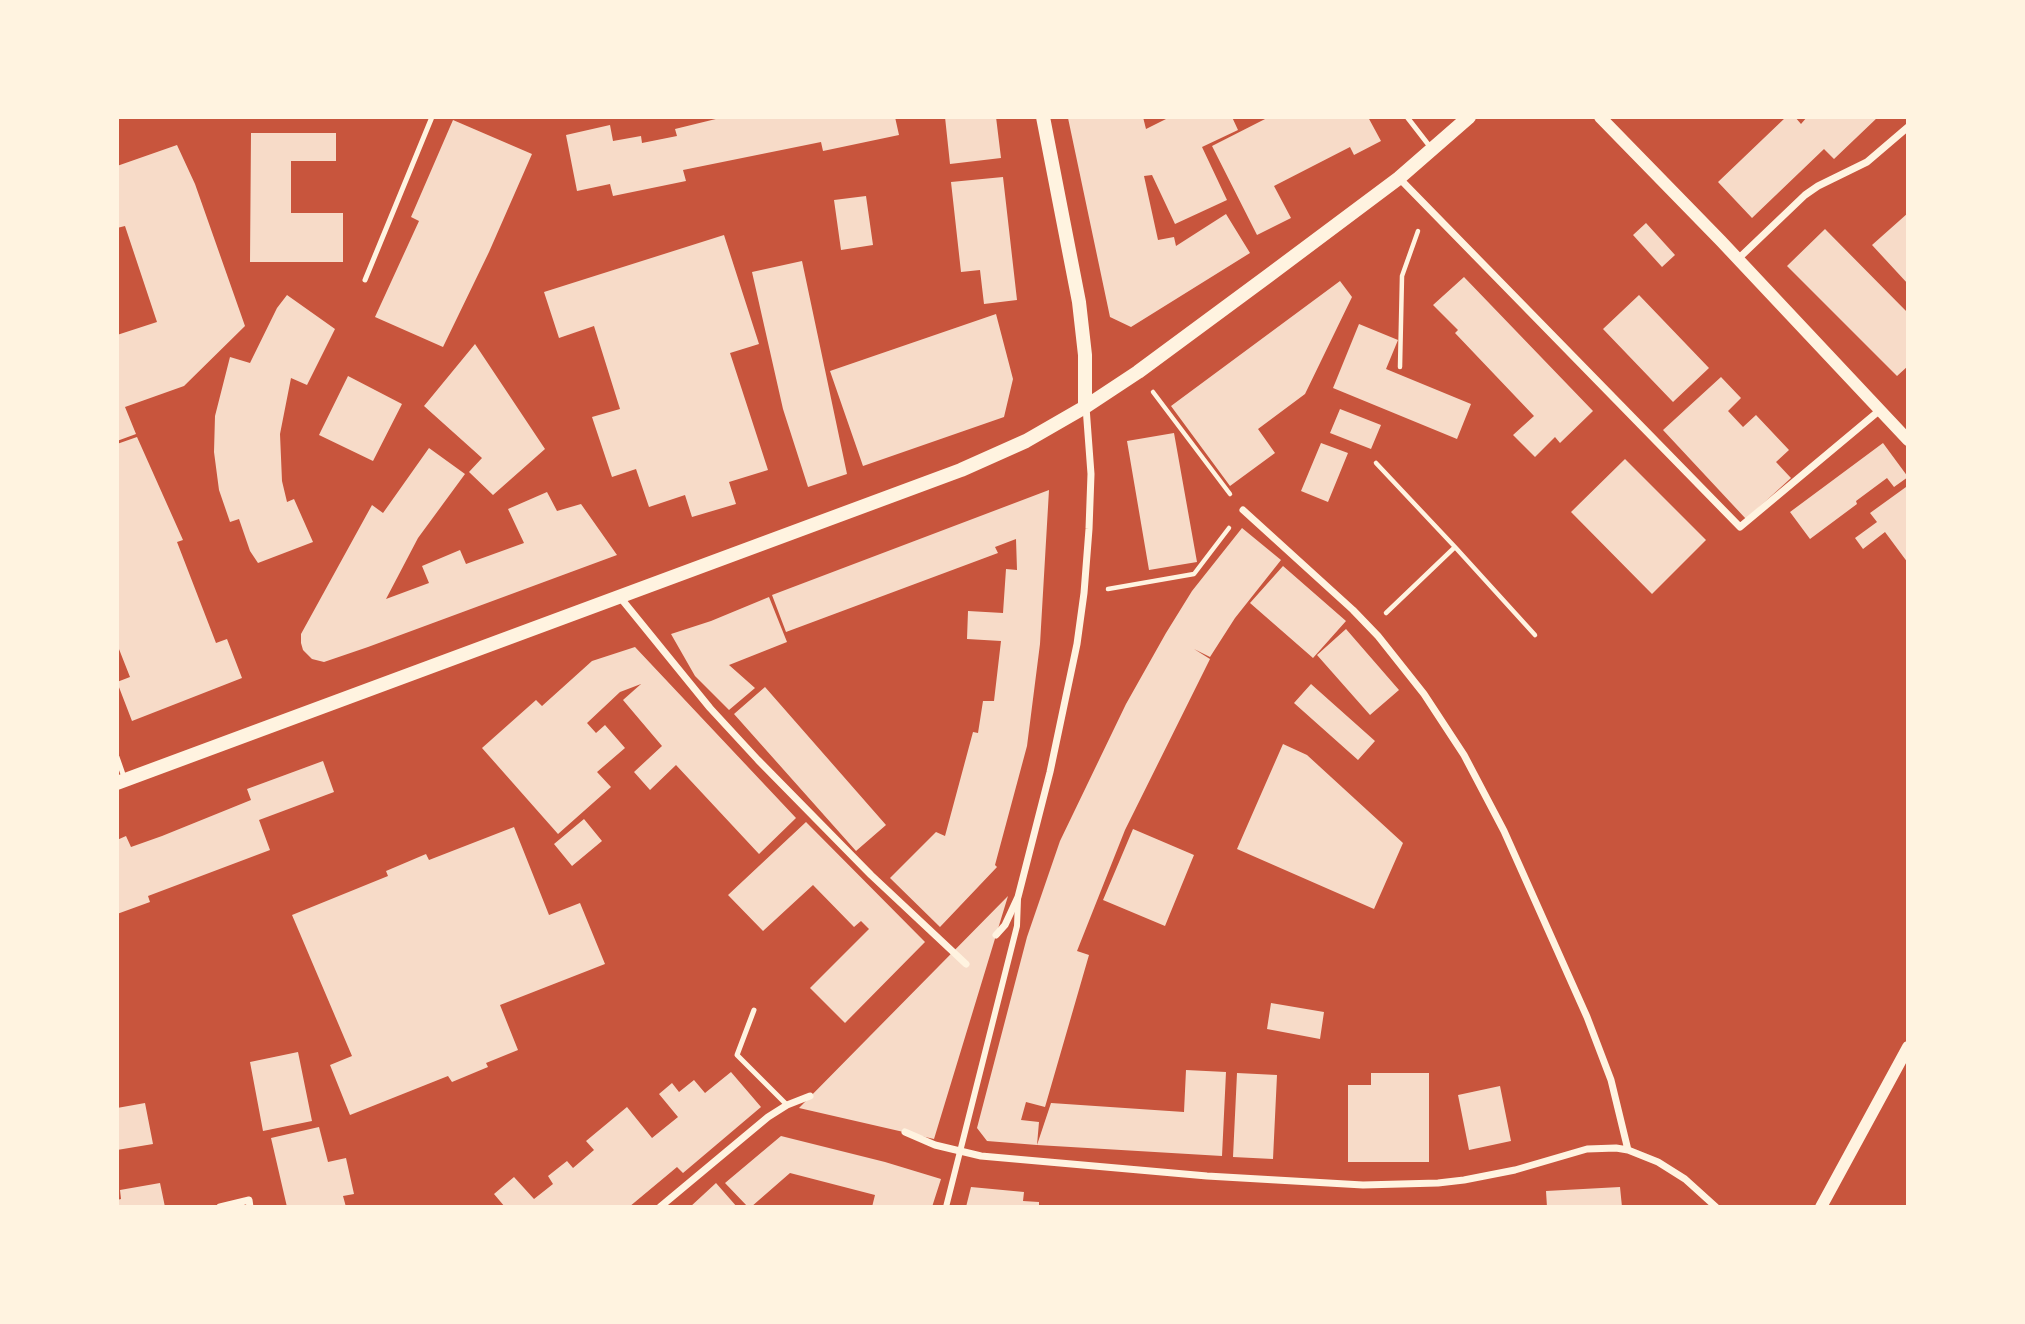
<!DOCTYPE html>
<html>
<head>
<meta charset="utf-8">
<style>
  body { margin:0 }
  #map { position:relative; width:2025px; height:1324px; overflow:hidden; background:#c8553d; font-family:Poppins,sans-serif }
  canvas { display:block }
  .frame { position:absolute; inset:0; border:119px solid #fff3e0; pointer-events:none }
</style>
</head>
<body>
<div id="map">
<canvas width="2025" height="1324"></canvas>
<div class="frame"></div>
</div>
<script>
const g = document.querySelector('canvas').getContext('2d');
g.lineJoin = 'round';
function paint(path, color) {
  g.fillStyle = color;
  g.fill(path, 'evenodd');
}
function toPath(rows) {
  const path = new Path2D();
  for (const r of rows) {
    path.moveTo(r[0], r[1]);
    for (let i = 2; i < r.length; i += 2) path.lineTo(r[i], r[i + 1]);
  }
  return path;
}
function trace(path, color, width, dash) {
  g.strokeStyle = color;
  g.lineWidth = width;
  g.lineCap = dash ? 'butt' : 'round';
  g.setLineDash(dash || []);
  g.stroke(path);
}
const building = toPath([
  [724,117,895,117,899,135,823,151,821,142,683,170,686,181,613,196,610,184,577,191,566,135,610,125,613,141,641,136,642,143,677,136,675,129],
  [945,117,996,117,1001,158,950,164],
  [1143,117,1146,129,1170,117,1232,117,1238,130,1202,147,1227,200,1175,224,1152,175,1144,176,1158,240,1174,237,1176,246,1226,214,1250,253,1131,327,1110,317,1068,118],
  [1269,117,1368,117,1381,141,1354,155,1350,147,1274,186,1291,218,1257,235,1212,146],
  [1786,117,1795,117,1801,124,1807,117,1878,117,1834,159,1824,149,1752,218,1718,182],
  [453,120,532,154,489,252,443,347,375,317,419,221,411,217],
  [251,133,336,133,336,161,291,161,291,213,343,213,343,262,250,262],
  [177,145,195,184,245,326,184,386,125,407,136,434,117,441,117,335,157,322,125,226,117,228,117,166],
  [1003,177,1017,300,984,304,980,270,961,272,951,182],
  [866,196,873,245,841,250,834,200],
  [1908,213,1908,284,1872,245],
  [1646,223,1675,255,1662,267,1633,235],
  [1825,229,1908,313,1908,366,1897,376,1787,266],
  [724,235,759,344,730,353,768,470,729,482,736,504,692,517,685,495,649,507,636,469,612,477,592,417,620,409,594,326,559,338,544,292],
  [802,261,847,474,808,487,783,409,752,272],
  [1464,277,1593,411,1560,443,1555,437,1535,457,1513,435,1534,416,1455,333,1458,330,1433,305],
  [1340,281,1352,297,1305,394,1258,429,1275,453,1230,486,1171,406],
  [287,295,335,329,307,385,291,378,280,434,282,481,287,502,294,499,313,542,258,563,250,551,239,519,230,522,219,490,214,452,215,416,230,357,250,363,277,308],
  [1639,295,1709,368,1673,402,1603,329],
  [996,314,1013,379,1004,417,863,466,830,371],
  [1359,324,1398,340,1386,369,1471,404,1457,439,1333,388],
  [475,344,545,449,493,495,469,472,482,458,424,406],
  [348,376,402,404,373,461,319,435],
  [1721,377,1741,398,1728,411,1743,427,1756,415,1789,450,1776,462,1791,478,1746,519,1663,430],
  [1340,409,1381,425,1371,449,1330,433],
  [1174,433,1197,562,1149,570,1127,441],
  [137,437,183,540,177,542,216,643,227,639,242,678,132,721,117,682,130,677,117,644,117,444],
  [1321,443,1348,453,1328,502,1301,491],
  [1883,443,1908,477,1894,487,1887,478,1856,501,1857,504,1810,539,1790,512],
  [429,448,465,474,418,538,386,599,429,583,422,566,460,550,466,564,524,543,508,509,547,492,557,511,581,504,617,555,368,647,324,662,312,659,303,650,301,643,301,634,372,505,383,513],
  [1625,459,1706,540,1652,594,1571,512],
  [1906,487,1908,489,1908,563,1885,532,1863,549,1855,538,1877,522,1870,513],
  [1049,490,1040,644,1027,746,995,865,997,867,940,927,890,878,936,832,945,836,973,732,978,733,983,701,994,701,1001,641,967,639,968,611,1003,613,1006,569,1017,570,1016,539,995,547,998,553,786,632,772,595],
  [1242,528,1281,560,1235,618,1210,657,1194,649,1210,659,1125,830,1077,951,1089,955,1045,1107,1026,1102,1021,1120,1039,1122,1037,1145,987,1141,977,1128,1027,937,1060,841,1126,704,1166,633,1192,591],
  [1283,566,1346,621,1313,658,1250,603],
  [769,597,787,642,729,665,755,688,729,710,695,676,671,634,711,621],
  [1346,629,1399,690,1370,715,1317,655],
  [635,647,796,818,759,854,676,765,650,790,634,772,662,746,623,700,641,684,620,692,587,723,596,733,605,725,625,748,597,772,611,787,558,834,482,748,536,700,542,706,592,661],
  [1311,684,1375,741,1358,760,1294,703],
  [765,687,886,825,856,851,734,714],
  [1283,744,1307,755,1403,843,1374,909,1237,849],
  [323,761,334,792,259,820,270,850,148,896,150,902,117,914,117,840,126,836,131,847,162,836,251,800,247,789],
  [584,819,602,841,572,866,554,844],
  [806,822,925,942,845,1023,810,988,869,929,861,921,854,927,813,885,763,931,728,895],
  [514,827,549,915,580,903,605,964,500,1005,518,1050,486,1063,488,1067,452,1082,448,1076,350,1115,330,1065,352,1056,292,915,388,876,386,871,426,854,429,860],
  [1133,829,1194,855,1165,926,1103,900],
  [1008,896,934,1139,799,1108],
  [1271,1003,1324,1012,1320,1039,1267,1029],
  [298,1052,312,1121,263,1131,250,1062],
  [1186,1070,1226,1072,1222,1156,1037,1145,1051,1103,1184,1112],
  [731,1072,761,1107,683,1173,677,1167,629,1207,505,1207,494,1194,514,1177,534,1199,553,1184,548,1176,567,1161,573,1168,594,1150,586,1141,627,1107,652,1138,678,1117,659,1094,672,1083,679,1092,694,1080,705,1093],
  [1237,1073,1277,1075,1273,1159,1233,1157],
  [1371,1073,1429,1073,1429,1162,1348,1162,1348,1085,1371,1085],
  [1500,1086,1511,1141,1469,1150,1458,1095],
  [145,1103,153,1144,117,1150,117,1108],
  [319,1127,328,1162,346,1158,354,1194,343,1196,346,1207,287,1207,271,1138],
  [781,1136,885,1162,941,1179,932,1207,872,1207,875,1195,790,1173,751,1207,748,1207,725,1183],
  [160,1183,165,1207,117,1207,117,1200,121,1199,120,1190],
  [716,1183,737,1207,690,1207],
  [971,1187,1024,1192,1023,1201,1039,1202,1039,1207,966,1207],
  [1620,1187,1622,1207,1547,1207,1546,1191]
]);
const path = toPath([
  [1400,367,1402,276,1418,231],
  [1153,392,1230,494],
  [1376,463,1455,547],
  [1108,589,1194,574,1229,528],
  [1386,613,1455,547,1535,635]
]);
const service = toPath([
  [1407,117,1431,148],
  [365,280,432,117],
  [117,757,124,777],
  [754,1010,737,1055,787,1105]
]);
const pedestrian = toPath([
  [946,1207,1017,926,1018,899]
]);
const minor = toPath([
  [1399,178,1740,527,1880,410],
  [1738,259,1805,195,1818,186,1867,162,1908,127],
  [1243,510,1353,610,1378,636,1424,694,1464,755,1504,831,1587,1017,1611,1080,1628,1150],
  [619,596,710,708,758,760,871,875,966,964],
  [996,935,1005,925,1018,897,1050,772,1077,644,1084,593,1089,529,1091,474,1086,407],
  [905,1132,935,1145,981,1156,1207,1176,1363,1185,1438,1183,1464,1180,1515,1170,1587,1149,1616,1148,1628,1150,1658,1162,1685,1179,1716,1207],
  [220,1207,249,1200,250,1207],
  [660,1207,768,1117,787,1105,810,1096]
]);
const tertiary = toPath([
  [1600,117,1721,241,1908,440],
  [1821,1207,1908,1047]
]);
const secondary = toPath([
  [1043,117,1079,302,1085,355,1085,407],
  [117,783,961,470,1026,441,1085,407,1138,372,1268,276,1399,178,1469,117]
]);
paint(building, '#f7dbc8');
trace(path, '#fff3e0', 4.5);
trace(service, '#fff3e0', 5);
trace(pedestrian, '#fff3e0', 6);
trace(minor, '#fff3e0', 7);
trace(tertiary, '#fff3e0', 12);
trace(secondary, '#fff3e0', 14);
</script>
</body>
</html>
